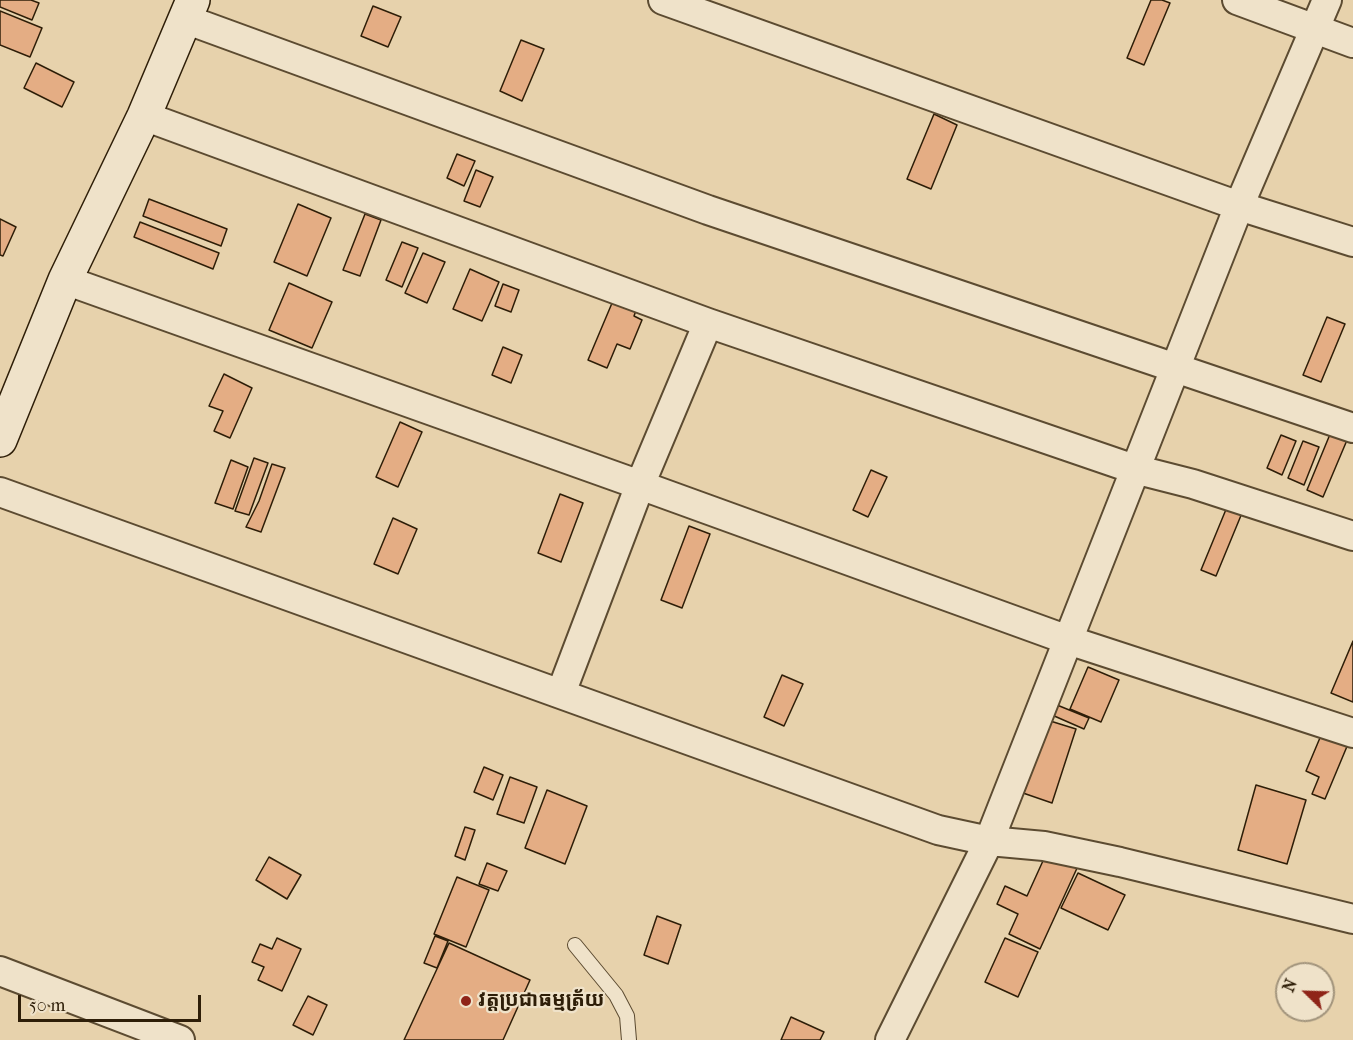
<!DOCTYPE html>
<html>
<head>
<meta charset="utf-8">
<style>
  body { margin:0 }
  #map { position:relative; width:1353px; height:1040px; overflow:hidden; background:#e7d2ac; font-family:"IM FELL French Canon",serif }
  canvas { display:block }
  .north { position:absolute; left:1275px; top:962px; width:60px; height:60px; box-sizing:border-box; background:#efe2c9; border:2px solid #a2947c; border-radius:50%; rotate:293deg; font-size:16px; font-weight:700; line-height:24px; text-align:center; color:#2e1e08 }
  .north::after { content:''; display:block; margin:auto; width:21px; height:27px; background:#8f2418; clip-path:polygon(50% 0,100% 100%,50% 72%,0 100%) }
  .scale { position:absolute; left:18px; top:995px; width:183px; height:27px; box-sizing:border-box; border:3px solid #2e1e08; border-top:0; padding-left:8px; font-size:18px; line-height:21px; white-space:nowrap; color:#2e1e08; -webkit-text-stroke:4px #efe2c9; paint-order:stroke }
</style>
</head>
<body>
<div id="map">
<canvas width="1353" height="1040"></canvas>
<div class="north">N</div>
<div class="scale">50 m</div>
</div>
<script>
const g = document.querySelector('canvas').getContext('2d');
g.lineJoin = 'round';
function paint(path, color) {
  g.fillStyle = color;
  g.fill(path, 'evenodd');
}
function toPath(rows) {
  const path = new Path2D();
  for (const r of rows) {
    path.moveTo(r[0], r[1]);
    for (let i = 2; i < r.length; i += 2) path.lineTo(r[i], r[i + 1]);
  }
  return path;
}
function trace(path, color, width, dash) {
  g.strokeStyle = color;
  g.lineWidth = width;
  g.lineCap = dash ? 'butt' : 'round';
  g.setLineDash(dash || []);
  g.stroke(path);
}
function write(font, color, halo, rows, align = 'center') {
  g.font = font + ' "IM FELL French Canon","Noto Sans Khmer",serif';
  g.lineWidth = 4.5;
  g.setLineDash([]);
  g.textBaseline = 'middle';
  g.strokeStyle = halo;
  g.fillStyle = color;
  for (const [text, x, y, turn = 0] of rows) {
    g.save();
    g.translate(x, y);
    g.rotate((+turn || 0) * Math.PI / 180);
    g.textAlign = isNaN(turn) ? turn : align;
    if (halo) g.strokeText(text, 0, 0);
    g.fillText(text, 0, 0);
    g.restore();
  }
}
const building = toPath([
  [0,0,31,0,39,3,32,20,0,7,0,0],
  [1151,0,1162,0,1170,3,1144,65,1127,58,1151,0],
  [373,6,401,17,388,47,361,36,373,6],
  [0,11,42,28,30,57,0,45,0,11],
  [521,40,544,49,522,101,500,91,521,40],
  [36,63,74,82,62,107,24,88,36,63],
  [934,114,957,125,931,189,907,179,934,114],
  [457,154,475,161,464,186,447,178,457,154],
  [476,170,493,177,480,207,464,201,476,170],
  [149,199,227,229,221,246,143,216,149,199],
  [298,204,331,218,307,276,274,262,298,204],
  [365,214,381,220,360,276,343,270,365,214],
  [0,219,16,227,3,256,0,255,0,219],
  [140,222,219,253,213,269,134,237,140,222],
  [402,242,418,248,402,287,386,280,402,242],
  [423,253,445,262,427,303,405,293,423,253],
  [470,269,499,282,482,321,453,309,470,269],
  [289,283,332,302,312,348,269,330,289,283],
  [503,284,519,290,511,312,495,306,503,284],
  [615,296,638,305,634,316,642,320,630,349,617,344,607,368,588,360,615,296],
  [1327,317,1345,324,1321,382,1303,375,1327,317],
  [503,347,522,355,511,383,492,375,503,347],
  [224,374,252,388,230,438,214,431,223,411,209,406,224,374],
  [400,422,422,432,398,487,376,477,400,422],
  [1333,427,1350,433,1323,497,1307,490,1333,427],
  [1281,435,1296,441,1282,475,1267,468,1281,435],
  [1303,441,1319,447,1304,485,1288,478,1303,441],
  [254,458,268,463,249,515,235,511,254,458],
  [231,460,248,467,233,509,215,503,231,460],
  [272,464,285,468,261,532,246,527,259,501,272,464],
  [871,470,887,477,868,517,853,510,871,470],
  [560,494,583,503,561,562,538,553,560,494],
  [1227,507,1242,513,1216,576,1201,570,1227,507],
  [393,518,417,529,398,574,374,564,393,518],
  [689,526,710,534,682,608,661,600,689,526],
  [1353,641,1353,702,1331,693,1353,641],
  [1088,667,1119,680,1101,722,1070,709,1088,667],
  [782,675,803,684,784,726,764,717,782,675],
  [1057,705,1089,718,1084,729,1052,715,1057,705],
  [1047,720,1076,729,1052,803,1023,793,1047,720],
  [1322,733,1348,744,1325,799,1312,794,1319,777,1306,771,1322,733],
  [484,767,503,775,493,800,474,792,484,767],
  [510,777,537,787,524,823,497,814,510,777],
  [1256,785,1306,800,1287,864,1238,850,1256,785],
  [547,790,587,806,565,864,525,848,547,790],
  [465,827,475,830,465,860,455,856,465,827],
  [1047,852,1078,866,1040,949,1009,934,1018,914,997,904,1005,886,1027,896,1047,852],
  [269,857,301,875,287,899,256,880,269,857],
  [487,863,507,871,498,891,479,884,487,863],
  [1078,873,1125,895,1108,930,1061,908,1078,873],
  [457,877,489,890,466,947,434,934,457,877],
  [657,916,681,925,668,964,644,955,657,916],
  [435,936,448,941,437,968,424,963,435,936],
  [277,938,301,949,282,991,258,980,264,967,252,962,260,944,272,949,277,938],
  [1005,938,1038,952,1018,997,985,982,1005,938],
  [449,943,530,980,503,1040,404,1040,449,943],
  [308,996,327,1005,313,1035,293,1025,308,996],
  [791,1017,824,1032,820,1040,781,1040,791,1017]
]);
const lane = toPath([
  [575,945,616,995,627,1016,629,1040]
]);
const street = toPath([
  [663,0,1239,206,1353,242],
  [1237,0,1353,43],
  [185,19,708,210,1353,428],
  [144,116,708,323,1134,469,1193,484,1353,536],
  [65,280,640,485,1068,640,1353,733],
  [0,492,938,830,989,841,1044,846,1120,862,1353,919],
  [561,693,640,485,708,323],
  [0,971,180,1040],
  [890,1040,989,841,1239,206,1327,0]
]);
const secondary = toPath([
  [0,440,65,280,144,116,193,0]
]);
const markers = [
  [466,1001,6,"#8f2418"]
];
const poiNames = [
  ["វត្តប្រជាធម្មត្រ័យ",478,1001]
];
paint(building, '#e4ad84');
trace(building, '#2e1e08', 1.5);
trace(lane, '#5c4b31', 16);
trace(street, '#5c4b31', 32);
trace(secondary, '#2e1e08', 36);
trace(lane, '#efe2c9', 14);
trace(street, '#efe2c9', 28);
trace(secondary, '#efe2c9', 33);
for (const [x, y, r, color] of markers) {
  const dot = new Path2D();
  dot.arc(x, y, r, 0, 2 * Math.PI);
  g.fillStyle = color;
  g.fill(dot);
  trace(dot, '#efe2c9', 2);
}
write('bold 20px', '#2e1e08', '#efe2c9', poiNames, 'left');
</script>
</body>
</html>
